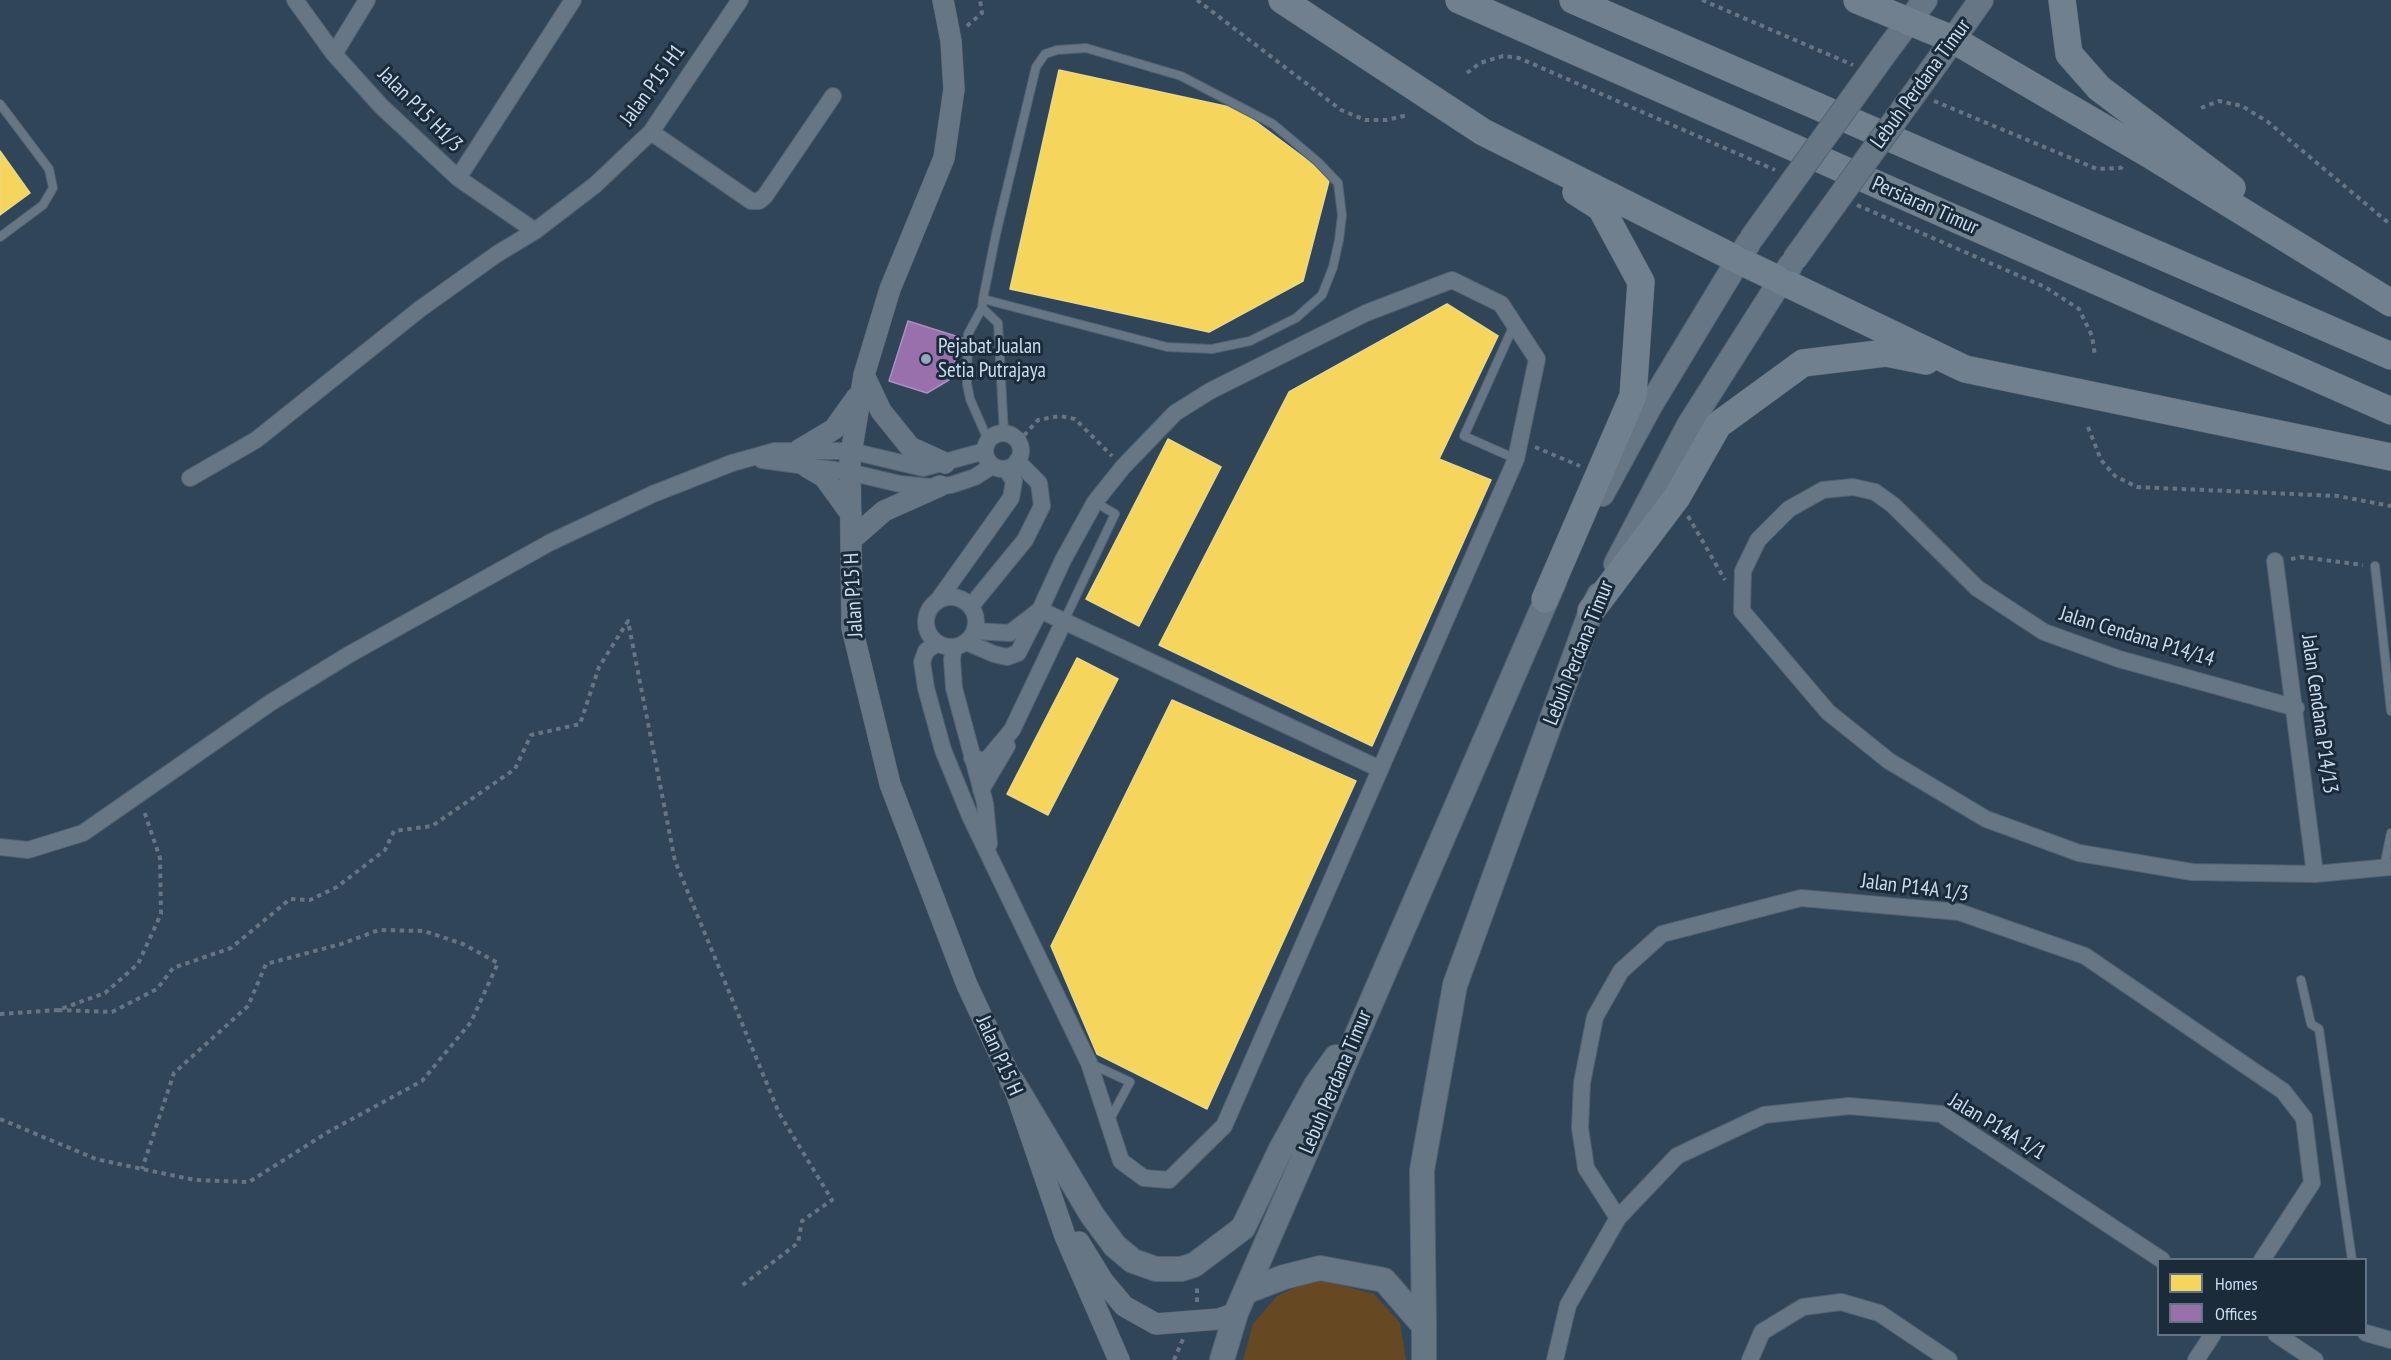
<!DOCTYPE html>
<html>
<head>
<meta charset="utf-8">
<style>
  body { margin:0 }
  #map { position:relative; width:2391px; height:1360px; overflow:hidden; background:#314558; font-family:"PT Sans Narrow",sans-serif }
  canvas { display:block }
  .legend { position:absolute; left:2157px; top:1258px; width:210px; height:78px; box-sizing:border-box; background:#1b2b3a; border:2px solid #617384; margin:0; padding:8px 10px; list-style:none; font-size:18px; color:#cadef3 }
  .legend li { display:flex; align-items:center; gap:12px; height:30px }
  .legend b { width:30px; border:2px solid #617384 }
</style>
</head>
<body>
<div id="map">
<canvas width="2391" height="1360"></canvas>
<ul class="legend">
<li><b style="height:16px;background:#f6d55c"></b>Homes</li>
<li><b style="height:16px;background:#9970ab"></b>Offices</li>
</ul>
</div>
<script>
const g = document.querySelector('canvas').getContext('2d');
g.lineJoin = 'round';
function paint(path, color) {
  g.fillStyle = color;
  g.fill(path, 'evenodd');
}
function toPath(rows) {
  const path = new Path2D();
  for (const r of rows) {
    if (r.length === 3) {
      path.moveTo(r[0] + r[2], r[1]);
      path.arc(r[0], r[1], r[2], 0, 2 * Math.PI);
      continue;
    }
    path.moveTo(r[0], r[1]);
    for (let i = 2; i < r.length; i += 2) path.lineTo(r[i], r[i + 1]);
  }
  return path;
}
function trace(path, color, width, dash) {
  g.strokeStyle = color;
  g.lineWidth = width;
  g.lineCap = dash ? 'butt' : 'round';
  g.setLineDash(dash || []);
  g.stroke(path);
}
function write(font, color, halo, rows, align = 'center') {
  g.font = font + ' "PT Sans Narrow",sans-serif';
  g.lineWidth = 6;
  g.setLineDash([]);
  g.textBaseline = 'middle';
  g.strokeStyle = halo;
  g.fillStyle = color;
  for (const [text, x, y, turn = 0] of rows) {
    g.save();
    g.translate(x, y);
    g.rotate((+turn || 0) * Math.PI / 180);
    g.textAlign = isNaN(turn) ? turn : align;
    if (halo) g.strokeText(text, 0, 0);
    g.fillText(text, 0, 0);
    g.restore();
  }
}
const green = toPath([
  [1314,1278,1374,1294,1400,1323,1406,1360,1243,1360,1253,1324,1277,1296]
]);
const homes = toPath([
  [1059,70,1239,109,1330,177,1303,281,1209,332,1010,289,1059,70],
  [0,151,30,193,0,215,0,151],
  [1447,304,1498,336,1439,459,1491,480,1372,746,1159,645,1289,392,1447,304],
  [1168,439,1221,467,1139,626,1086,599,1168,439],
  [1077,658,1118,679,1048,815,1007,794,1077,658],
  [1172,700,1356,781,1207,1109,1097,1054,1051,946,1172,700]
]);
const offices = toPath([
  [908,321,962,338,949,380,927,393,889,381,908,321]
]);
const path = toPath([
  [1197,0,1341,110,1365,120,1386,120,1408,115],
  [1702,0,1853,65],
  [967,26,982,13,980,0],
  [1467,73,1480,63,1503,56,1519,58,1775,170],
  [1934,101,2097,169,2121,168,2124,164],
  [2201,108,2219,101,2242,106,2268,122,2391,225],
  [1857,205,2045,287,2079,309,2092,336,2095,356],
  [2088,427,2101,460,2115,476,2137,487,2338,496,2391,506],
  [1018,442,1038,420,1060,416,1075,419,1112,456],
  [1535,447,1580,466],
  [1688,516,1725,580],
  [2291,559,2301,557,2363,565],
  [58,1010,112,1012,157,989,173,968,231,948,290,899,310,900,337,887,385,850,394,831,432,826,515,769,531,735,580,724,599,667,628,621,675,861,779,1113,832,1200,802,1221,798,1243,740,1287],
  [0,1014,58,1010,105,993,138,964,161,914,160,858,144,811],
  [0,1119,96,1159,142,1169,195,1180,249,1182,328,1132,422,1081,471,1022,498,963,463,944,424,931,379,930,341,944,266,964,248,1006,174,1073,142,1169],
  [1197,1302,1197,1285],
  [1174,1360,1183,1339]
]);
const service = toPath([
  [0,104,49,169,53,188,43,205,0,237],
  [982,308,983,299,996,234,1036,67,1045,54,1057,50,1086,48,1181,76,1273,124,1318,162,1338,183,1342,215,1339,240,1333,267,1322,295,1296,318,1250,341,1212,349,1167,347,983,299],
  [1514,325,1464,436,1516,459],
  [988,440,970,399,967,384,968,334,982,308,998,323,1004,434],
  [2375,566,2391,711],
  [1064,621,1115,514,1095,502],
  [2384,867,2391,833],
  [2301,980,2311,1024,2319,1029,2352,1260],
  [1089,1063,1130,1082,1109,1121]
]);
const minor = toPath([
  [295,0,334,54,381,106,458,178,535,231],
  [334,54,367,0],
  [651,132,751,201,759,201,765,196,833,96],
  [458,178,573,0],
  [1003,451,18],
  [762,460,849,472,900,484,930,487,951,485,975,477,992,466],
  [190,478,256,440,420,309,497,254,535,231,595,185,651,132,740,0],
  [2275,561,2315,874],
  [951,622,25],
  [939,599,1011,498,1014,481,1006,469],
  [971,606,1025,540,1042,506,1039,483,1017,461],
  [966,642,994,654,1007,657,1018,653,1040,610,1380,769],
  [937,643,926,651,922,662,926,688,943,750,970,816,1089,1063,1121,1161,1144,1178,1169,1180,1224,1126,1516,459,1537,359,1501,304,1452,280,1366,313,1210,391,1175,413,1123,467,1095,502,1063,560,1040,610,1010,633,975,631],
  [954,647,952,659,954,688,985,803,989,844],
  [2296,708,2119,659,2044,632,1977,588,1893,505,1875,492,1853,487,1823,490,1789,509,1758,540,1743,571,1742,611,1828,712,1889,761,1986,819,2079,853,2192,872,2315,874,2391,867],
  [972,758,986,761,1012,730,1064,621],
  [981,790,1007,746],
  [0,847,28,850,83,833,270,703,350,654,551,542,653,494,732,463,775,451,851,451,923,468,985,451],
  [1618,1218,1586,1168,1580,1128,1582,1083,1595,1017,1621,971,1662,934,1801,898,1959,912,2085,956,2283,1091,2304,1118,2312,1183,2262,1260],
  [2366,1333,2391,1340],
  [2276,1334,2315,1360],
  [1555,1360,1568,1305,1618,1218,1677,1156,1764,1115,1849,1106,1941,1114,2162,1260],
  [1750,1360,1762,1332,1803,1307,1841,1302,1879,1313,1949,1360],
  [2196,1360,2213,1334]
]);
const tertiary = toPath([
  [943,0,951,41,954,89,944,158,890,289,864,375,850,460,852,628,890,784,967,985,1012,1081,1065,1236,1119,1360],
  [864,375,881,411,910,447,945,463],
  [799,450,834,429,857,397],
  [807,467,824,477,851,514],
  [851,540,884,511,940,486],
  [1079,1242,1103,1281,1124,1306,1156,1324,1219,1319,1236,1313]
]);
const secondary = toPath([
  [1888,49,1925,0],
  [1930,72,1981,0],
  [1602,494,1650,406,1748,244],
  [1616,564,1689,425,1790,266],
  [1012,1081,1092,1215,1115,1246,1133,1261,1156,1269,1181,1269,1194,1265,1243,1228,1281,1149,1316,1085,1336,1057],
  [1245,1292,1284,1277,1320,1268,1384,1280,1424,1326,1424,1360],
  [1424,1326,1422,1170,1455,985,1591,611,1599,595],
  [1222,1360,1236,1313,1554,582]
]);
const primary = toPath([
  [1282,0,1483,132,1738,260,1965,369,2391,457],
  [1459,0,2391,411],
  [1573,0,2391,356],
  [1857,0,1952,39,2152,156,2391,303],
  [2062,0,2069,54,2099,88,2232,188],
  [1545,599,1633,396,1641,282,1601,208,1576,192],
  [1591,611,1677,497,1718,425,1803,363,1886,353,1926,361]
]);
const secondaryBridge = toPath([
  [1751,239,1888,49],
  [1794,260,1930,72]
]);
const markers = [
  [926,359,6,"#94a8bd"]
];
const streetNames = [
  ["Lebuh Perdana Timur",1921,84,-54],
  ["Jalan P15 H1",653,85,-54],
  ["Jalan P15 H1/3",420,110,45],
  ["Persiaran Timur",1925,206,24],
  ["Jalan P15 H",854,595,-93],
  ["Jalan Cendana P14/14",2137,637,17],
  ["Lebuh Perdana Timur",1579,653,-68],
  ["Jalan Cendana P14/13",2319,714,82],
  ["Jalan P14A 1/3",1915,888,7],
  ["Jalan P15 H",999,1056,66],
  ["Lebuh Perdana Timur",1336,1082,-67],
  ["Jalan P14A 1/1",1997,1127,31]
];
const poiNames = [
  ["Pejabat Jualan",938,347],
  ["Setia Putrajaya",938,371]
];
paint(green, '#664822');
paint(homes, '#f6d55c');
trace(homes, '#e9d889', 1.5);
paint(offices, '#9970ab');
trace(offices, '#a891c1', 1.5);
trace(service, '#506272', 10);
trace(minor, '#506272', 18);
trace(tertiary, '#506272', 22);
trace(secondary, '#506272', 26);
trace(primary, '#506272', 28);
trace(path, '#677481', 4, [4.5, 4.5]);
trace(service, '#677685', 8);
trace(minor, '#677685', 16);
trace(tertiary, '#677685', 21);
trace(secondary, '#677685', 24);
trace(primary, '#70808e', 27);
trace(secondaryBridge, '#506272', 26, []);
trace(secondaryBridge, '#677685', 24);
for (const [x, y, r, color] of markers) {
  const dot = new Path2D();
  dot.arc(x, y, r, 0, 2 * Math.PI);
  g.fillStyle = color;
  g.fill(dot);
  trace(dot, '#1b2b3a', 2);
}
write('21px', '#cadef3', '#1b2b3a', streetNames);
write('21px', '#cadef3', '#1b2b3a', poiNames, 'left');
</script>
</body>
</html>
